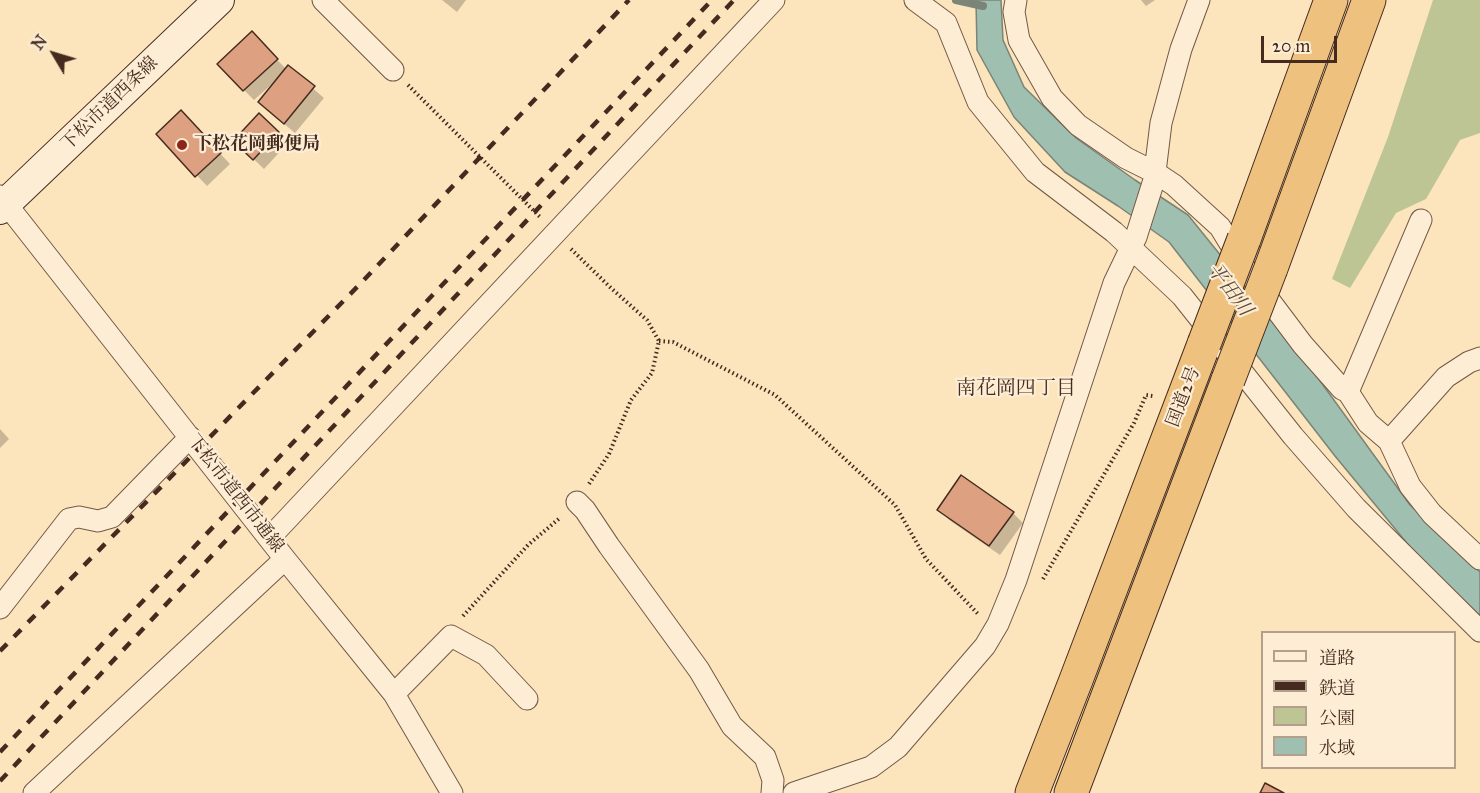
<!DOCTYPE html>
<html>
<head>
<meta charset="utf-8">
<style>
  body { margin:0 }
  #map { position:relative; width:1480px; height:793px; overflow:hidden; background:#fce4bd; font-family:"IM FELL Great Primer","Noto Serif JP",serif }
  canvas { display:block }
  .legend { position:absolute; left:1261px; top:631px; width:195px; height:138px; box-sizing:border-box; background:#fdedd4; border:2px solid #b39f8c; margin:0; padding:8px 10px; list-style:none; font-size:18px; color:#452b1f }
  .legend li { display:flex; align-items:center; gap:12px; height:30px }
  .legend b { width:30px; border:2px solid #b39f8c }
  .north { position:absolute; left:24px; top:24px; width:60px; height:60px; -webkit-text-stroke:4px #fdedd4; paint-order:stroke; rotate:308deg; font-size:16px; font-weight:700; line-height:24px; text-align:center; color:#452b1f }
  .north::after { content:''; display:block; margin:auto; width:21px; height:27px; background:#452b1f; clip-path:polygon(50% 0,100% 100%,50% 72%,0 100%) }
  .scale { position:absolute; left:1261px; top:36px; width:76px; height:27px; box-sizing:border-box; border:3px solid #452b1f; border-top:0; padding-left:8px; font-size:18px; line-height:21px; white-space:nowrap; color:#452b1f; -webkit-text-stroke:4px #fdedd4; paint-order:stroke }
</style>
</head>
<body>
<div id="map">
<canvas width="1480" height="793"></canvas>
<ul class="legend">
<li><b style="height:8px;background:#fdedd4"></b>道路</li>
<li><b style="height:8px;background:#452b1f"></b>鉄道</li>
<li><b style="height:16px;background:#bcc593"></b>公園</li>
<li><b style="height:16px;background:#9fbfb0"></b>水域</li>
</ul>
<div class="north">N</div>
<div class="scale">20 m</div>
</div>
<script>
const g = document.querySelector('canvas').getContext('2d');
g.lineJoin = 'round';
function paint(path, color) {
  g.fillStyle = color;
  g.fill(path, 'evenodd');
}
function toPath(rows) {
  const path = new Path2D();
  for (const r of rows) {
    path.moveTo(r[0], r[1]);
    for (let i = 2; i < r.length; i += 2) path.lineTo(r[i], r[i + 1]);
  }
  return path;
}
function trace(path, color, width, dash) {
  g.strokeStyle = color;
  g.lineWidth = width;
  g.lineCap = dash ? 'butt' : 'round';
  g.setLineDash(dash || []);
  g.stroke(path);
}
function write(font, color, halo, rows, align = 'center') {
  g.font = font + ' "IM FELL Great Primer","Noto Serif JP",serif';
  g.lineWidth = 4.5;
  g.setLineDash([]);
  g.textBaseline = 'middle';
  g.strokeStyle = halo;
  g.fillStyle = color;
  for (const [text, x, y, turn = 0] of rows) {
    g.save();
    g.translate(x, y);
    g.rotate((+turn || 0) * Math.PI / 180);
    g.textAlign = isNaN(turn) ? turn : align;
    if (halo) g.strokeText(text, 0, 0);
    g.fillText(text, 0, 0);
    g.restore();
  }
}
const green = toPath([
  [1433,0,1480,0,1480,133,1460,140,1426,199,1396,213,1350,288,1332,279,1388,137]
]);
const water = toPath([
  [976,0,1001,0,1003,40,1024,87,1076,138,1135,180,1188,215,1302,356,1410,505,1480,572,1480,616,1420,559,1335,456,1169,242,1118,206,1065,172,1014,117,977,50,976,0]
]);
const shadow = toPath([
  [442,0,466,0,457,12],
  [1141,0,1155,0,1146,6],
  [262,44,286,69,288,67,324,98,295,133,270,112,274,84,273,83,254,100,244,90],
  [259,115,288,143,264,169,235,141],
  [191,123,230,164,207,186,158,134],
  [0,429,9,439,0,448],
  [939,509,1013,513,1023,523,1000,555,949,520]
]);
const stream = toPath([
  [956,0,983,6]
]);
const building = toPath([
  [252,31,278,59,243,91,217,64,252,31],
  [288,65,315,86,284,124,258,102,288,65],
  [181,110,221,153,195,177,156,134,181,110],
  [259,113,279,132,253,160,233,141,259,113],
  [961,475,1014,512,989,546,937,510,961,475],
  [1265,783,1284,793,1260,793,1265,783]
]);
const path = toPath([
  [408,85,541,218],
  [571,249,612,289,647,320,659,341,652,373,631,400,609,454,589,484],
  [659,341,673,342,775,395,895,505,926,559,978,614],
  [1043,579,1134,423,1146,395,1153,396],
  [463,616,528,545,561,517]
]);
const street = toPath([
  [323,0,393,70],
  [915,0,946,23,978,102,1035,172,1114,232,1182,296,1293,436,1356,508,1480,631],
  [1016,0,1014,12,1019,40,1052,98,1078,125,1126,158,1156,173,1174,185,1220,227,1245,268,1303,345,1342,389,1348,392],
  [0,196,285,559,394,694,452,793],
  [1421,220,1348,392,1368,423,1389,441,1410,486,1432,514,1480,559],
  [1389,441,1446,377,1469,362,1480,358],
  [577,502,585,510,609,546,699,670,732,726,765,757,773,780,772,793],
  [268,537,277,530,774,0],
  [0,608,69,519,79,517,98,521,112,517,190,437],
  [394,694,451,636,486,655,527,699],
  [34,793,285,559],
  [794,793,871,767,898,747,985,646,998,624,1016,580,1114,283,1136,237,1154,180,1161,123,1181,49,1199,0]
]);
const secondary = toPath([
  [0,209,219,0]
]);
const highway = toPath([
  [1244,239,1331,0],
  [1271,268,1369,0],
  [1032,793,1076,680,1204,344],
  [1071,793,1228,380]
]);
const rail = toPath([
  [0,651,361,283,629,0],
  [0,752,712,0],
  [0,781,734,0]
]);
const highwayBridge = toPath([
  [1204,344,1244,239],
  [1228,380,1271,268]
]);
const markers = [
  [182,145,6,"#8f2418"]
];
const streetNames = [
  ["下松市道西条線",110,104,-44],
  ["国道2号",1184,397,-69],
  ["下松市道西市通線",235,494,52]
];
const poiNames = [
  ["下松花岡郵便局",194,145]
];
const waterNames = [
  ["平田川",1229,290,53]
];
const neighbourhoodNames = [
  ["南花岡四丁目",1016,389]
];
paint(green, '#bcc593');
paint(water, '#9fbfb0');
trace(water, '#7b8476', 1.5);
paint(shadow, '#0003');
trace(stream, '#7b8476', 8);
paint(building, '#dda081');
trace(building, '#452b1f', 1.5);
trace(street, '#735946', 23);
trace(secondary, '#452b1f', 32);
trace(highway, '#452b1f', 35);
trace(path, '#452b1f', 4, [1.5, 3]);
trace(street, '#fdedd4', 21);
trace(secondary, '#fdedd4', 30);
trace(highway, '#eec27e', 33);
trace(rail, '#452b1f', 4.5, [10, 10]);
trace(highwayBridge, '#452b1f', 35, []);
trace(highwayBridge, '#eec27e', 33);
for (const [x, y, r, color] of markers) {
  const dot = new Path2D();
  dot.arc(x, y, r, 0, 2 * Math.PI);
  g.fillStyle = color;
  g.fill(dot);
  trace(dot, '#fdedd4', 2);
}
write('18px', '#452b1f', '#fdedd4', streetNames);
write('bold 18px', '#452b1f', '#fdedd4', poiNames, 'left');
write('italic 20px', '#5c5043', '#fdedd4', waterNames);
write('20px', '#452b1f', '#fdedd4', neighbourhoodNames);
</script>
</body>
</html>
